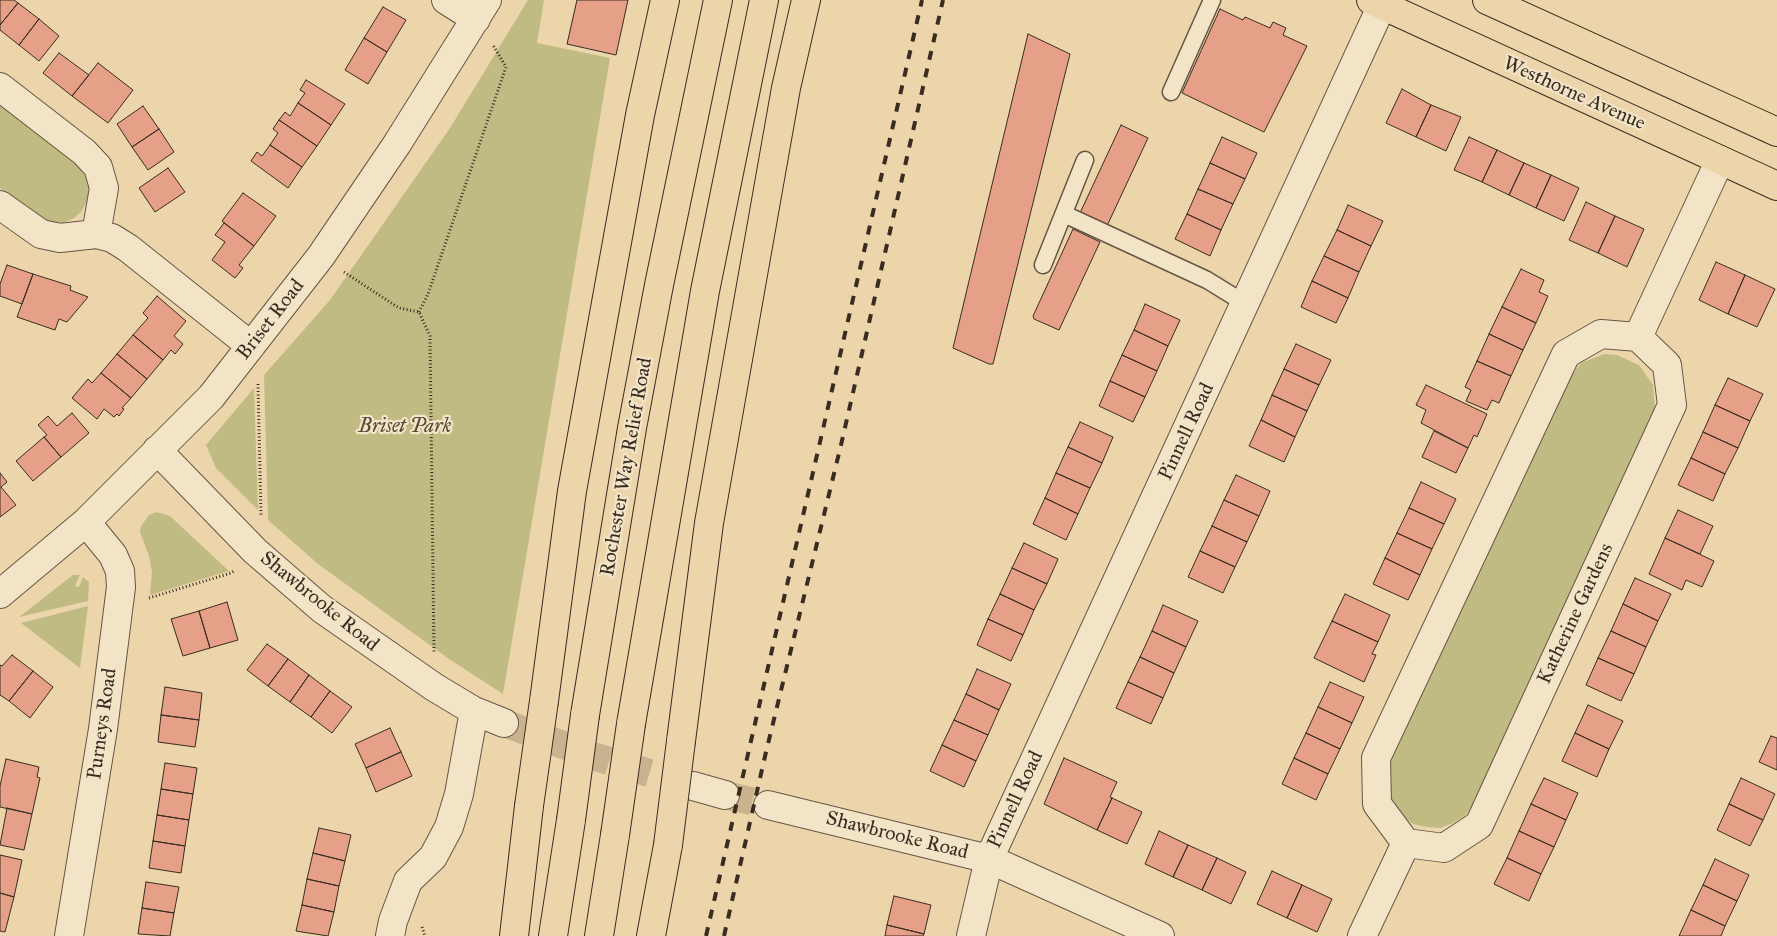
<!DOCTYPE html>
<html>
<head>
<meta charset="utf-8">
<style>
  body { margin:0 }
  canvas { display:block; background:#edd5ab }
</style>
</head>
<body>
<canvas width="1777" height="936"></canvas>
<script>
const g = document.querySelector('canvas').getContext('2d');
g.lineJoin = 'round';
function paint(path, color) {
  g.fillStyle = color;
  g.fill(path, 'evenodd');
}
function toPath(rows) {
  const path = new Path2D();
  for (const r of rows) {
    path.moveTo(r[0], r[1]);
    for (let i = 2; i < r.length; i += 2) path.lineTo(r[i], r[i + 1]);
  }
  return path;
}
function trace(path, color, width, dash) {
  g.strokeStyle = color;
  g.lineWidth = width;
  g.lineCap = dash ? 'butt' : 'round';
  g.setLineDash(dash || []);
  g.stroke(path);
}
function write(font, color, halo, rows, align = 'center') {
  g.font = font + ' "IM FELL Great Primer",serif';
  g.lineWidth = 4.5;
  g.setLineDash([]);
  g.textBaseline = 'middle';
  g.strokeStyle = halo;
  g.fillStyle = color;
  for (const [text, x, y, turn = 0] of rows) {
    g.save();
    g.translate(x, y);
    g.rotate((+turn || 0) * Math.PI / 180);
    g.textAlign = isNaN(turn) ? turn : align;
    if (halo) g.strokeText(text, 0, 0);
    g.fillText(text, 0, 0);
    g.restore();
  }
}
const green = toPath([
  [528,0,544,0,537,43,610,58,503,694,449,659,318,564,268,520,264,375,330,300,450,128],
  [0,104,79,167,87,178,89,190,87,201,81,212,74,218,63,223,43,221,0,188],
  [1604,354,1617,355,1639,365,1653,385,1655,410,1473,805,1465,816,1453,823,1440,828,1426,827,1413,824,1402,816,1393,805,1387,793,1388,765,1566,382,1581,363],
  [254,388,258,510,216,468,206,445],
  [156,512,170,516,229,571,150,595,152,572,149,556,140,532,141,526,149,515],
  [73,575,80,575,75,586,79,587,83,577,89,582,88,601,19,617],
  [88,606,80,668,21,623]
]);
const building = toPath([
  [0,0,14,0,18,3,0,25,0,0],
  [577,0,628,0,616,55,567,44,577,0],
  [18,3,39,19,19,45,0,30,0,25,18,3],
  [383,7,406,20,387,52,364,38,383,7],
  [1220,9,1243,20,1245,17,1270,28,1273,22,1286,28,1283,35,1307,46,1264,132,1182,93,1220,9],
  [39,19,59,36,39,61,19,45,39,19],
  [1028,34,1070,54,993,364,989,364,953,348,1028,34],
  [364,38,387,52,368,84,345,70,364,38],
  [59,53,89,75,72,96,43,73,59,53],
  [98,63,133,90,108,123,72,96,98,63],
  [306,80,345,104,331,125,298,103,305,93,300,90,306,80],
  [1402,89,1431,105,1416,137,1386,123,1402,89],
  [298,103,331,125,317,146,279,120,285,112,290,116,298,103],
  [1431,105,1461,117,1446,151,1416,137,1431,105],
  [143,106,159,129,132,147,117,124,143,106],
  [279,120,317,146,302,167,270,145,278,133,273,129,279,120],
  [1121,125,1148,138,1106,228,1080,213,1121,125],
  [159,129,174,152,148,170,132,147,159,129],
  [1222,137,1257,153,1245,179,1210,163,1222,137],
  [1469,137,1497,150,1482,182,1454,170,1469,137],
  [270,145,302,167,288,188,251,161,257,152,262,156,270,145],
  [1497,150,1524,163,1509,195,1482,182,1497,150],
  [1210,163,1245,179,1233,204,1198,189,1210,163],
  [1524,163,1551,175,1536,208,1509,195,1524,163],
  [168,168,185,192,155,212,139,188,168,168],
  [1551,175,1579,188,1564,221,1536,208,1551,175],
  [1198,189,1233,204,1221,230,1187,214,1198,189],
  [243,193,276,216,254,246,222,221,243,193],
  [1586,202,1615,216,1598,253,1569,240,1586,202],
  [1348,205,1383,221,1371,246,1337,230,1348,205],
  [1187,214,1221,230,1210,256,1175,239,1187,214],
  [1615,216,1644,229,1627,267,1598,253,1615,216],
  [224,223,254,246,239,265,243,268,235,278,212,260,225,242,215,235,224,223],
  [1073,229,1100,242,1059,330,1034,319,1033,316,1073,229],
  [1337,230,1371,246,1359,272,1324,256,1337,230],
  [1324,256,1359,272,1348,298,1312,281,1324,256],
  [1716,262,1745,275,1728,314,1699,300,1716,262],
  [7,265,33,274,22,304,0,296,0,284,7,265],
  [1521,269,1544,280,1539,292,1548,296,1536,323,1502,307,1521,269],
  [33,274,71,286,70,290,88,297,67,322,59,319,55,330,17,317,33,274],
  [1745,275,1775,289,1757,327,1728,314,1745,275],
  [1312,281,1348,298,1336,323,1301,307,1312,281],
  [157,296,186,321,174,336,183,344,175,354,171,350,163,360,133,335,148,318,143,313,157,296],
  [1145,304,1180,320,1168,346,1134,330,1145,304],
  [1502,307,1536,323,1523,350,1489,334,1502,307],
  [1134,330,1168,346,1157,371,1122,355,1134,330],
  [1489,334,1523,350,1511,376,1477,361,1489,334],
  [133,335,163,360,147,379,117,354,133,335],
  [1296,344,1331,360,1319,385,1284,369,1296,344],
  [117,354,147,379,131,398,101,373,117,354],
  [1122,355,1157,371,1145,397,1110,381,1122,355],
  [1477,361,1511,376,1499,403,1492,400,1487,410,1466,401,1471,390,1465,387,1477,361],
  [1284,369,1319,385,1307,411,1272,395,1284,369],
  [101,373,131,398,122,408,124,409,119,416,117,414,114,417,104,409,97,419,72,398,88,379,92,383,101,373],
  [1728,378,1763,394,1750,421,1715,405,1728,378],
  [1110,381,1145,397,1133,422,1099,406,1110,381],
  [1426,385,1487,414,1477,437,1474,435,1468,448,1421,423,1426,410,1416,405,1426,385],
  [1272,395,1307,411,1295,437,1261,420,1272,395],
  [1715,405,1750,421,1738,448,1703,432,1715,405],
  [72,413,89,433,61,457,44,437,47,435,38,425,48,416,57,426,72,413],
  [1261,420,1295,437,1284,462,1249,446,1261,420],
  [1080,422,1113,437,1102,463,1068,447,1080,422],
  [1434,431,1468,448,1456,473,1422,457,1434,431],
  [1703,432,1738,448,1725,474,1691,458,1703,432],
  [44,437,61,457,33,481,16,461,44,437],
  [1068,447,1102,463,1090,488,1056,473,1068,447],
  [1691,458,1725,474,1713,501,1678,485,1691,458],
  [0,473,7,482,1,487,16,505,0,517,0,473],
  [1056,473,1090,488,1078,514,1045,498,1056,473],
  [1236,475,1270,491,1259,516,1224,500,1236,475],
  [1421,482,1456,499,1444,524,1409,508,1421,482],
  [1045,498,1078,514,1066,540,1033,524,1045,498],
  [1224,500,1259,516,1247,542,1212,526,1224,500],
  [1409,508,1444,524,1432,549,1397,533,1409,508],
  [1678,510,1713,526,1700,554,1665,538,1678,510],
  [1212,526,1247,542,1235,567,1200,551,1212,526],
  [1397,533,1432,549,1420,575,1385,558,1397,533],
  [1665,538,1714,561,1702,587,1686,580,1682,590,1649,574,1665,538],
  [1024,543,1058,559,1047,584,1012,568,1024,543],
  [1200,551,1235,567,1223,593,1188,577,1200,551],
  [1385,558,1420,575,1408,600,1373,584,1385,558],
  [1012,568,1047,584,1034,610,1000,594,1012,568],
  [1635,578,1671,594,1658,621,1623,604,1635,578],
  [1000,594,1034,610,1023,635,988,619,1000,594],
  [1345,594,1390,615,1378,642,1332,621,1345,594],
  [227,602,238,640,210,648,199,611,227,602],
  [1623,604,1658,621,1646,647,1611,631,1623,604],
  [1163,605,1198,621,1186,647,1152,631,1163,605],
  [199,611,210,648,183,656,171,619,199,611],
  [988,619,1023,635,1011,661,977,645,988,619],
  [1332,621,1378,642,1372,654,1376,655,1364,682,1314,658,1332,621],
  [1152,631,1186,647,1174,673,1140,657,1152,631],
  [1611,631,1646,647,1634,674,1598,658,1611,631],
  [267,644,288,659,268,686,247,670,267,644],
  [12,655,33,671,9,701,0,695,0,665,2,666,12,655],
  [1140,657,1174,673,1163,698,1128,682,1140,657],
  [1598,658,1634,674,1621,701,1586,685,1598,658],
  [288,659,309,675,290,702,268,686,288,659],
  [977,669,1011,684,999,710,966,694,977,669],
  [33,671,53,687,30,718,9,701,33,671],
  [309,675,330,691,311,717,290,702,309,675],
  [1128,682,1163,698,1151,724,1116,708,1128,682],
  [1330,682,1364,697,1352,723,1318,707,1330,682],
  [165,687,202,693,199,720,161,715,165,687],
  [330,691,352,707,332,733,311,717,330,691],
  [966,694,999,710,988,735,954,720,966,694],
  [1588,705,1623,721,1609,749,1575,733,1588,705],
  [1318,707,1352,723,1340,749,1306,733,1318,707],
  [161,715,199,720,195,747,158,742,161,715],
  [954,720,988,735,976,761,942,745,954,720],
  [390,728,401,752,366,768,355,744,390,728],
  [1306,733,1340,749,1328,774,1294,758,1306,733],
  [1575,733,1609,749,1597,777,1562,761,1575,733],
  [1771,736,1777,738,1777,770,1759,762,1771,736],
  [942,745,976,761,964,787,930,771,942,745],
  [401,752,412,776,376,792,366,768,401,752],
  [1064,758,1117,782,1110,797,1112,798,1097,830,1044,804,1064,758],
  [1294,758,1328,774,1316,800,1282,784,1294,758],
  [6,759,39,767,37,777,40,778,32,814,0,807,0,786,6,759],
  [165,763,197,768,193,794,161,789,165,763],
  [1544,778,1578,793,1566,820,1531,804,1544,778],
  [1741,778,1775,794,1763,820,1729,804,1741,778],
  [161,789,193,794,189,820,157,815,161,789],
  [1112,798,1142,812,1127,844,1097,830,1112,798],
  [1531,804,1566,820,1554,847,1519,831,1531,804],
  [1729,804,1763,820,1750,846,1717,830,1729,804],
  [7,808,32,814,24,850,0,845,7,808],
  [157,815,189,820,185,846,153,841,157,815],
  [319,828,351,835,345,861,313,853,319,828],
  [1159,831,1188,845,1173,877,1145,864,1159,831],
  [1519,831,1554,847,1541,874,1507,858,1519,831],
  [153,841,185,846,181,873,149,868,153,841],
  [1188,845,1217,858,1202,890,1173,877,1188,845],
  [313,853,345,861,339,886,307,879,313,853],
  [0,855,22,860,14,897,0,893,0,855],
  [1217,858,1246,872,1231,904,1202,890,1217,858],
  [1507,858,1541,874,1529,901,1494,884,1507,858],
  [1715,859,1749,875,1737,901,1703,885,1715,859],
  [1272,871,1302,885,1287,918,1257,904,1272,871],
  [307,879,339,886,334,912,302,905,307,879],
  [146,882,179,887,174,913,142,908,146,882],
  [1302,885,1332,899,1317,932,1287,918,1302,885],
  [1703,885,1737,901,1725,926,1691,910,1703,885],
  [0,893,14,897,5,932,0,931,0,893],
  [894,896,931,905,924,934,887,925,894,896],
  [302,905,334,912,328,936,296,931,302,905],
  [142,908,174,913,170,936,138,934,142,908],
  [1691,910,1725,926,1721,936,1679,936,1691,910],
  [887,925,924,934,923,936,885,936,887,925]
]);
const minorTunnel = toPath([
  [504,723,596,757,693,786],
  [725,795,768,805]
]);
const path = toPath([
  [344,272,399,308,419,312,430,336,434,653],
  [419,312,428,294,506,67,493,45],
  [258,384,261,515],
  [149,598,231,573,235,570],
  [422,927,425,936]
]);
const service = toPath([
  [1171,92,1212,0],
  [1064,214,1207,280,1246,304],
  [1043,265,1085,160]
]);
const minor = toPath([
  [446,0,476,19],
  [0,87,84,152,98,167,104,188,96,234],
  [0,205,41,234,60,238,96,234,112,238,128,248,251,346],
  [1601,334,1638,337,1667,365,1672,405,1479,825,1444,848,1406,843,1377,804,1376,758,1566,354,1601,334],
  [1638,337,1720,160],
  [157,450,255,551,322,609,434,687,474,711,504,723],
  [0,594,86,522,211,397,321,256,397,144,487,0],
  [693,786,725,795],
  [768,805,989,859,1160,936],
  [69,936,103,729,121,587,120,571,113,555,86,522],
  [390,936,393,921,408,881,433,857,449,827,459,794,474,711],
  [971,936,989,859,1382,5],
  [1362,936,1406,843]
]);
const trunk = toPath([
  [1371,0,1777,186],
  [1487,0,1777,132],
  [544,701,572,491,640,115,665,0],
  [585,715,632,428,659,285,718,0],
  [631,724,705,291,764,0],
  [681,741,709,523,786,88,806,0],
  [514,936,529,806],
  [553,936,571,820],
  [599,936,615,835],
  [651,936,668,845]
]);
const rail = toPath([
  [706,936,922,0],
  [724,936,766,752,841,445,943,0]
]);
const trunkBridge = toPath([
  [529,806,544,701],
  [571,820,585,715],
  [615,835,631,724],
  [668,845,681,741]
]);
const streetNames = [
  ["Westhorne Avenue",1574,94,24],
  ["Briset Road",271,320,-52],
  ["Pinnell Road",1187,432,-65],
  ["Rochester Way Relief Road",627,467,-80],
  ["Shawbrooke Road",319,602,39],
  ["Katherine Gardens",1576,614,-65],
  ["Purneys Road",103,724,-82],
  ["Pinnell Road",1016,800,-65],
  ["Shawbrooke Road",897,836,14]
];
const parkNames = [
  ["Briset Park",405,427]
];
paint(green, '#c0bb83');
paint(building, '#e6a088');
trace(building, '#392c21', 1);
trace(minorTunnel, '#c9b38f', 28, [28, 14]);
trace(service, '#665644', 19);
trace(minor, '#665644', 30);
trace(trunk, '#392c21', 30);
trace(path, '#392c21', 3, [1, 2.5]);
trace(service, '#f3e4c8', 16);
trace(minor, '#f3e4c8', 28);
trace(trunk, '#edd5ab', 28);
trace(rail, '#392c21', 4, [9, 9]);
trace(trunkBridge, '#392c21', 30, []);
trace(trunkBridge, '#edd5ab', 28);
write('20px', '#392c21', '#f3e4c8', streetNames);
write('italic 20px', '#544935', '#f3e4c8', parkNames);
</script>
</body>
</html>
